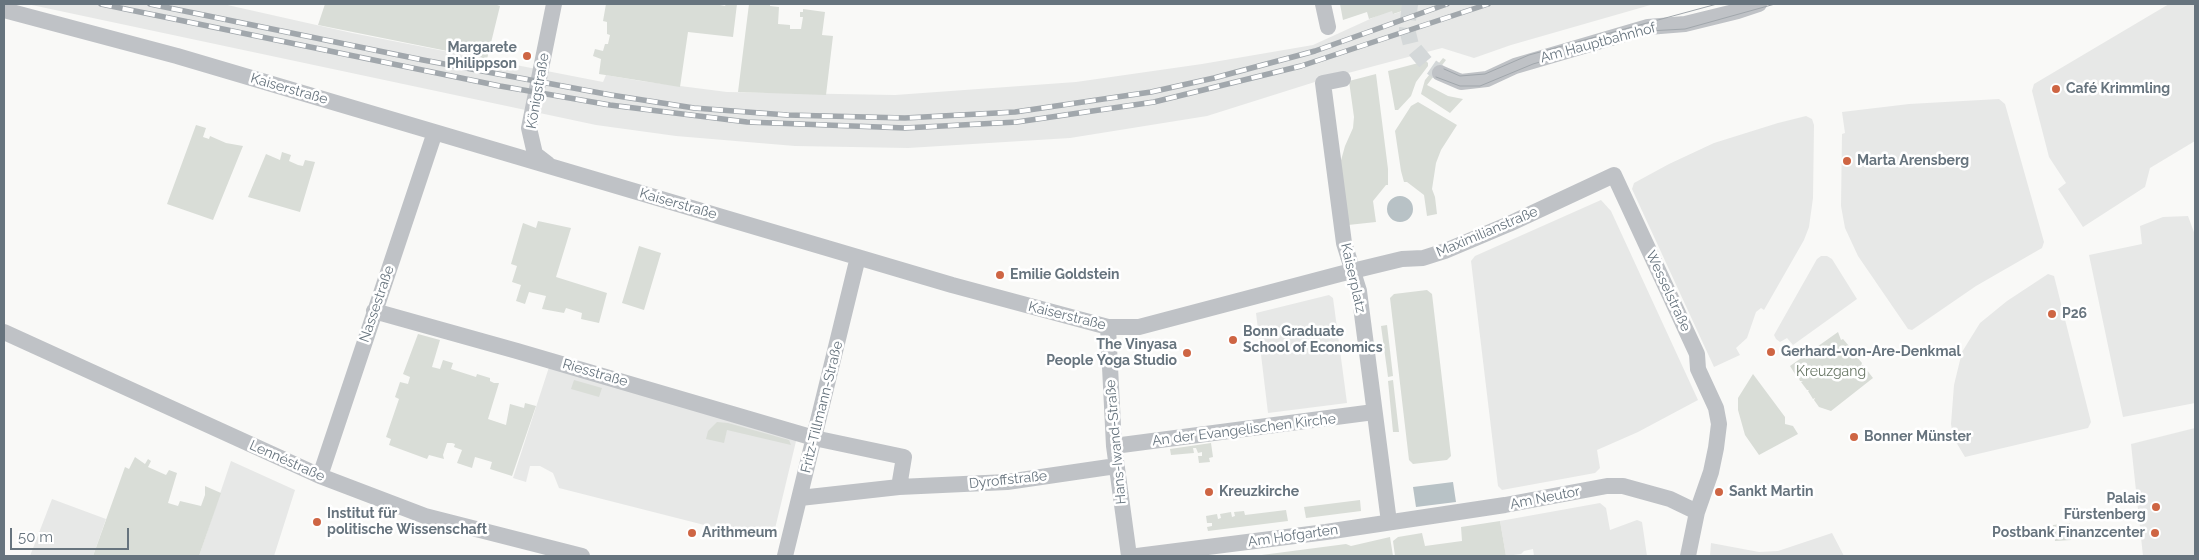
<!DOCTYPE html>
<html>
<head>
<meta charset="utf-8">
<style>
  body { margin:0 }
  #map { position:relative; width:2199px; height:560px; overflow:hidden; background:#f9f9f7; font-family:Raleway,sans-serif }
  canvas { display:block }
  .frame { position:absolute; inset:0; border:5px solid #67747e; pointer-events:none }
  .scale { position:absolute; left:10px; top:528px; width:119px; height:22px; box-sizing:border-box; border:2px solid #67747e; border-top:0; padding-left:6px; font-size:15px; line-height:18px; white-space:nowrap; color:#67747e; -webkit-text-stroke:4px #fff; paint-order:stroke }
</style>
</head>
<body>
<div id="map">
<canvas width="2199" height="560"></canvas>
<div class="frame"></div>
<div class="scale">50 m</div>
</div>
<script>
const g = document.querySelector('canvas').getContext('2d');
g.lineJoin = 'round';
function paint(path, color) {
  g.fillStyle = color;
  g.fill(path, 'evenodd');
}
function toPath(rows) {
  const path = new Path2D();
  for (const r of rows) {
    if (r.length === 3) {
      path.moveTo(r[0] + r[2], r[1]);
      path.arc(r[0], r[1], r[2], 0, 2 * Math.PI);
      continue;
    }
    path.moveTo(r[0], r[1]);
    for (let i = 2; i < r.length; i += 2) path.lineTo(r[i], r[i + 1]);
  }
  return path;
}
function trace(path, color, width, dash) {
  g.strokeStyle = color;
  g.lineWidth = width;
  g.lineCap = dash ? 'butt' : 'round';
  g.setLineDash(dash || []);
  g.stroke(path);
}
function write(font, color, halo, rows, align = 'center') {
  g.font = font + ' Raleway,sans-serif';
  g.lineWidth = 5;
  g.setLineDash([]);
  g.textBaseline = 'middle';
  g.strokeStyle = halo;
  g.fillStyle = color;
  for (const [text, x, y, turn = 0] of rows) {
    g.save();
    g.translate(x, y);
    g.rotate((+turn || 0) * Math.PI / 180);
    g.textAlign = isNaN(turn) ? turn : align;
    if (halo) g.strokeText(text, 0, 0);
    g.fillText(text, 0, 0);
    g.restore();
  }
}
const built = toPath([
  [27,4,223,4,352,33,603,82,606,75,641,81,727,92,895,95,1076,82,1202,64,1313,45,1381,14,1392,10,1394,14,1423,4,1654,4,1511,45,1474,58,1442,48,1318,81,1207,116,1070,138,908,148,795,146,676,136,596,125],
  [2169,4,2195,4,2195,141,2150,168,2145,187,2083,227,2058,189,2066,183,2049,157,2032,91,2034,84],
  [1999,99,2005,104,2044,242,2042,248,1976,286,1912,330,1908,329,1858,256,1845,228,1841,206,1842,134,1845,133,1842,112,1909,104],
  [1806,116,1812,119,1814,125,1813,198,1809,227,1804,240,1764,310,1761,308,1756,312,1747,338,1736,348,1740,355,1714,367,1632,189,1634,183,1669,164,1714,143,1778,123],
  [1601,200,1611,211,1698,400,1638,432,1597,450,1600,468,1595,473,1502,490,1498,486,1471,261,1475,256],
  [2188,216,2195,235,2195,403,2123,417,2089,255,2142,244,2140,226,2163,217],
  [1821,256,1827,256,1832,259,1857,299,1793,345,1787,338,1780,342,1776,339,1774,335,1817,259],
  [2048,274,2054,276,2091,422,2088,428,1965,457,1953,437,1951,424,1954,385,1962,352,1980,323,2007,301],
  [1329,295,1333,298,1347,403,1268,413,1256,313],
  [551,361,798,433,773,537,721,524,720,529,559,488,553,473,540,466,530,466,526,482,513,478],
  [2195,428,2195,556,2143,556,2131,444],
  [231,461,295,490,274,556,199,556],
  [52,499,106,519,93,556,30,556],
  [1600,503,1606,508,1610,530,1637,520,1642,522,1647,556,1534,556,1533,549,1524,551,1521,554,1506,556,1500,521],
  [1832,533,1844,556,1710,556,1711,543,1759,552,1778,551]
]);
const green = toPath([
  [325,4,494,4,500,6,487,59,318,25],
  [606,4,715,4,725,6,726,4,737,4,733,37,688,32,680,87,599,74,601,59,593,56,595,49,603,51,605,44,608,44,610,35,607,34,607,22,603,21],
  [749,4,770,4,770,6,779,7,778,24,790,25,790,29,801,29,803,17,800,17,800,12,803,12,803,9,825,12,822,35,833,36,826,95,738,92],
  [1340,4,1423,4,1393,14,1392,11,1369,19,1367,12,1343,20],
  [1443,58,1446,60,1427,85,1448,96,1463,99,1450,113,1421,94,1425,80],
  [1426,61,1428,63,1428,66,1416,82,1411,96,1398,110,1395,110,1388,71],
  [1376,74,1388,169,1388,185,1386,185,1373,201,1376,222,1348,225,1340,164,1345,146,1353,128,1354,117,1349,81],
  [1418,102,1457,125,1441,150,1436,163,1432,189,1435,197,1437,214,1427,216,1424,195,1407,182,1404,182,1401,171,1395,131,1411,106],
  [196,125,206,128,203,137,209,139,210,136,226,143,243,146,213,220,167,204],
  [282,152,291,155,289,161,298,165,303,166,305,160,315,162,300,212,248,197,266,154,280,160],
  [538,221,571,228,556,277,607,293,599,323,581,319,582,313,566,308,564,313,542,309,546,296,529,292,525,304,516,301,521,285,512,282,517,266,511,264,523,223,536,228],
  [639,246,661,253,644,310,622,303],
  [1427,290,1432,294,1451,456,1447,460,1413,464,1409,460,1390,298,1394,294],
  [1387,325,1393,376,1388,377,1381,326],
  [1838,332,1841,340,1843,339,1849,346,1848,349,1850,348,1855,355,1854,356,1856,356,1862,363,1861,366,1863,365,1873,378,1831,411,1819,407,1814,400,1815,398,1813,399,1808,391,1809,390,1807,390,1801,382,1803,381,1800,381,1797,374,1795,374,1790,366],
  [418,334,440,340,432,367,440,369,443,360,453,363,451,369,476,377,477,374,490,378,490,381,494,383,499,383,488,419,506,425,510,404,524,408,525,403,536,406,512,476,490,469,492,462,475,457,472,468,457,463,462,450,454,447,455,444,452,443,447,443,443,455,444,459,429,455,427,459,389,445,391,439,386,437,399,399,395,397,400,382,408,384,410,377,403,374],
  [1753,374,1785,417,1785,424,1793,426,1798,434,1759,455,1745,435,1738,410,1738,398],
  [574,380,602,388,599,397,571,389],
  [1393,380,1399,432,1393,432,1388,381],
  [717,422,728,423,789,440,791,445,727,430,724,443,706,439,708,431],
  [1211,443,1213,457,1209,458,1210,462,1199,463,1198,456,1202,456,1202,452,1198,453,1196,448,1193,448,1194,453,1171,455,1170,449],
  [135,457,145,464,148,459,151,461,148,467,166,475,169,470,177,473,168,503,178,506,180,501,201,506,205,495,205,486,221,493,199,556,93,556,125,467,129,469],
  [1360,500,1361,511,1306,518,1304,507],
  [1286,510,1288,521,1208,531,1207,527,1212,526,1212,523,1207,523,1206,516,1217,514,1218,519,1221,518,1220,514,1231,512,1232,517,1235,516,1234,512,1244,511,1245,515],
  [1500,521,1506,556,1395,556,1393,541,1398,537,1422,533,1425,546,1462,541,1461,527],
  [2070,523,2071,540,2055,541,2053,525],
  [1390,537,1393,556,1254,556,1346,544,1351,546]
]);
const water = toPath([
  [1400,209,13],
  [1453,482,1456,502,1416,507,1413,487]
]);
const streetTunnel = toPath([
  [1410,4,1407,29,1411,45,1427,64,1440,73]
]);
const street = toPath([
  [1323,4,1328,27],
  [4,10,177,56,952,285,1108,327,1139,327,1340,274,1402,259,1423,258,1445,251,1509,224,1614,175,1697,354,1698,369,1716,408,1719,424,1716,448,1711,472,1697,512,1688,556],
  [1440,73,1461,82,1487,79,1515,66,1648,27,1685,24,1738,11,1759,4],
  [1343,79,1323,83,1344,243,1359,291,1389,522],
  [548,164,535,154,529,128,554,4],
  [374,311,517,351,814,438,904,457,899,487],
  [1108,327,1114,446,1129,556],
  [4,332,320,476,425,516,582,556],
  [1114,446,1374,412],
  [320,476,435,132],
  [800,498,899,487,1007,482,1116,466],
  [785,556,858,257],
  [1137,556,1326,532,1505,505,1607,486,1623,486,1670,499,1697,512]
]);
const tram = toPath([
  [1444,69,1460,76,1485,74,1529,55,1717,4],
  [1436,77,1460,86,1480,86,1533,64,1648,31,1685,29,1775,4]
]);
const rail = toPath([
  [101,4,500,86,610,105,747,122,905,128,1017,122,1154,102,1301,66,1488,4],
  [150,4,423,60,611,95,694,108,787,115,905,118,1015,112,1151,92,1214,78,1315,51,1447,4]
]);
const markers = [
  [527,56,5,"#ce6543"],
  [2056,89,5,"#ce6543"],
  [1847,161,5,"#ce6543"],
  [1000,275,5,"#ce6543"],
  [2052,314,5,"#ce6543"],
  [1233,340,5,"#ce6543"],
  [1771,352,5,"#ce6543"],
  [1187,353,5,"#ce6543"],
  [1854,437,5,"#ce6543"],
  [1209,492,5,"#ce6543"],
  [1719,492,5,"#ce6543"],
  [2156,507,5,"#ce6543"],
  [317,522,5,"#ce6543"],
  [692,533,5,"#ce6543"],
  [2155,533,5,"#ce6543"]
];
const streetNames = [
  ["Am Hauptbahnhof",1598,43,-15],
  ["Kaiserstraße",289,89,16],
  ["Königstraße",538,91,-80],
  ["Kaiserstraße",678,204,16],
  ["Maximilianstraße",1487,232,-23],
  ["Kaiserplatz",1353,278,77],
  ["Wesselstraße",1668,291,65],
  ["Nassestraße",377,304,-71],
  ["Kaiserstraße",1067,316,14],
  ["Riesstraße",595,373,16],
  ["Fritz-Tillmann-Straße",822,407,-76],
  ["An der Evangelischen Kirche",1244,430,-7],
  ["Hans-Iwand-Straße",1116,442,-95],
  ["Lennéstraße",287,461,24],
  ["Dyroffstraße",1008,480,-6],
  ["Am Neutor",1545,498,-11],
  ["Am Hofgarten",1293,536,-8]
];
const poiNames = [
  ["Margarete",517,48,"right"],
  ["Philippson",517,64,"right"],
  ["Café Krimmling",2066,89],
  ["Marta Arensberg",1857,161],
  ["Emilie Goldstein",1010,275],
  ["P26",2062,314],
  ["Bonn Graduate",1243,332],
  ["School of Economics",1243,348],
  ["The Vinyasa",1177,345,"right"],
  ["People Yoga Studio",1177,361,"right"],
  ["Gerhard-von-Are-Denkmal",1781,352],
  ["Bonner Münster",1864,437],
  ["Kreuzkirche",1219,492],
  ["Sankt Martin",1729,492],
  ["Palais",2146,499,"right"],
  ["Fürstenberg",2146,515,"right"],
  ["Institut für",327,514],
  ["politische Wissenschaft",327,530],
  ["Arithmeum",702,533],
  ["Postbank Finanzcenter",2145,533,"right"]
];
const parkNames = [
  ["Kreuzgang",1831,372]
];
paint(built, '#e7e8e7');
paint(green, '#d9ddd7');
paint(water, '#b8c2c6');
trace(streetTunnel, '#d4d8d9', 16, [16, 8]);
trace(street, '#bfc2c6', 16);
trace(tram, '#a1a7ac', 1);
trace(rail, '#a1a7ac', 5.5);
trace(rail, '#fff', 4, [11]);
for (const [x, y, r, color] of markers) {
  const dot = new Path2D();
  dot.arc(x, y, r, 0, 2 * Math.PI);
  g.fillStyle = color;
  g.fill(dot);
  trace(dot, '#fff', 2);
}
write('14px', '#67747e', '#fff', streetNames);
write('bold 14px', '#67747e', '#fff', poiNames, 'left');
write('14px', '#697766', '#fff', parkNames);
</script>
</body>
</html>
